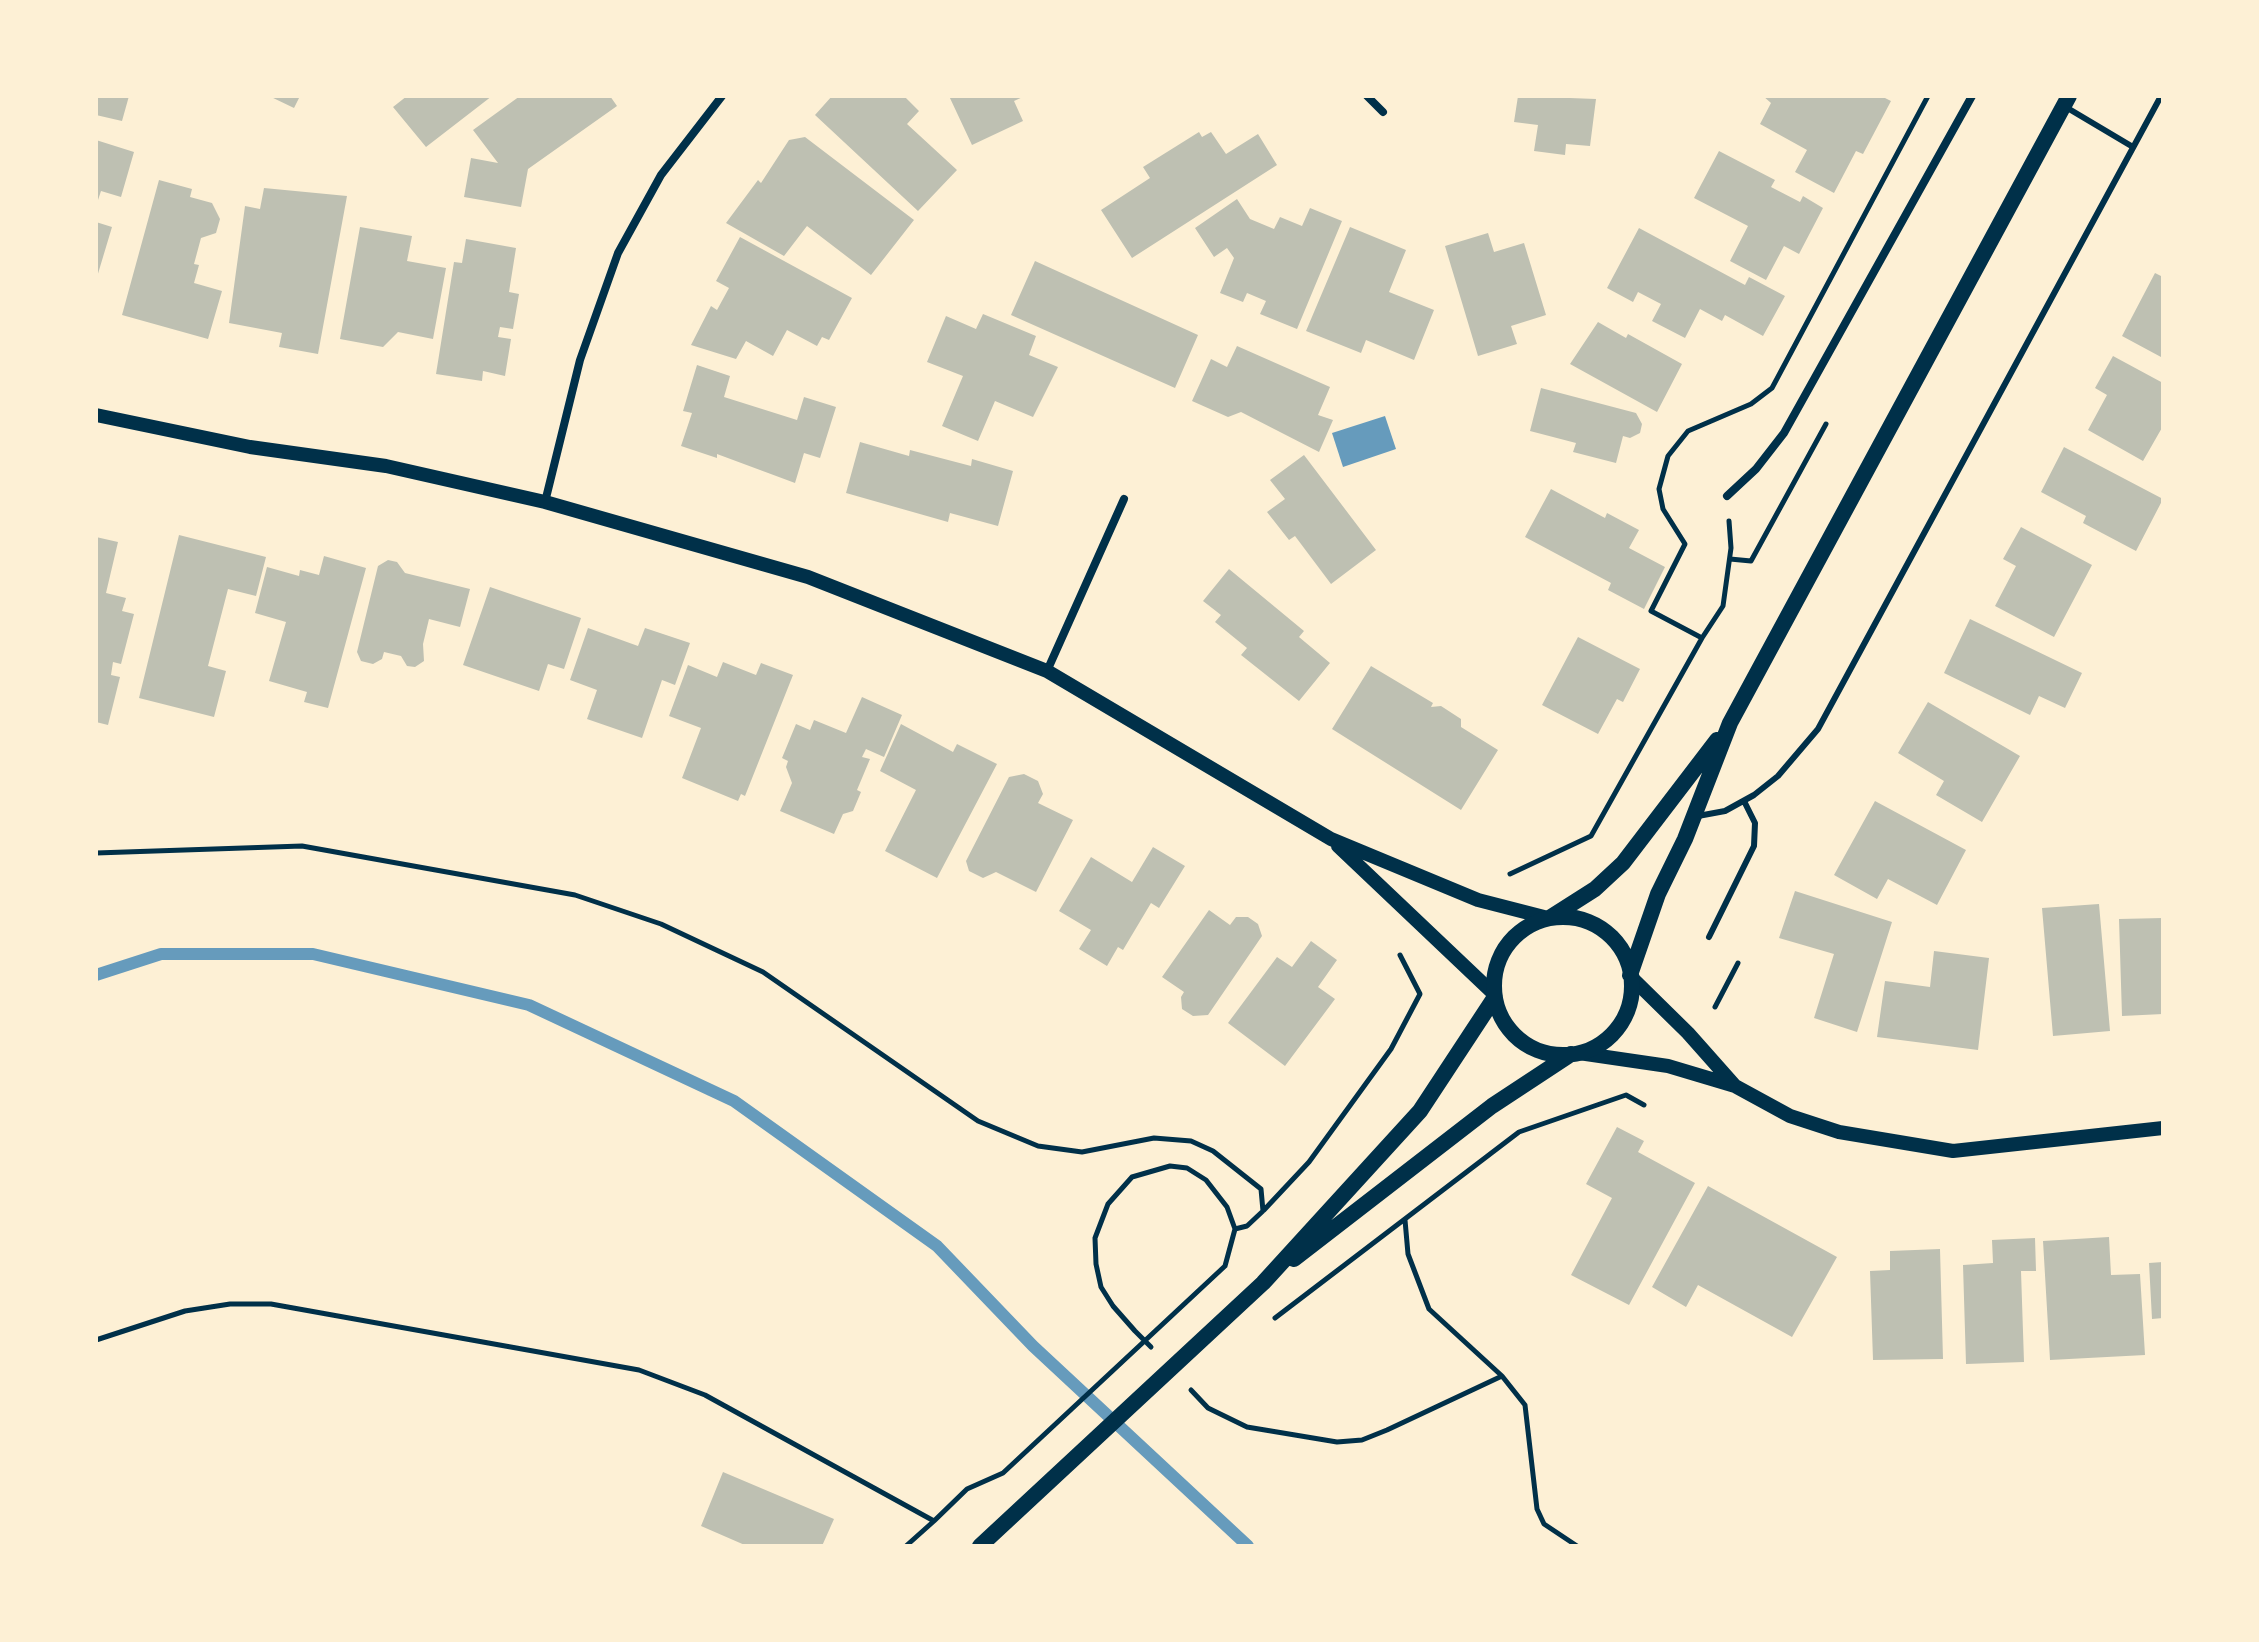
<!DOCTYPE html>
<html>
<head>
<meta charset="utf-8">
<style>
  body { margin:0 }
  #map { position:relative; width:2259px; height:1642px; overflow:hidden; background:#fdf0d5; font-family:"Public Sans",sans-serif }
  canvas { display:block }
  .frame { position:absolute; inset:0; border:98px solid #fdf0d5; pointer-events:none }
</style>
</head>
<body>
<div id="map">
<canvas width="2259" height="1642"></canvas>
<div class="frame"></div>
</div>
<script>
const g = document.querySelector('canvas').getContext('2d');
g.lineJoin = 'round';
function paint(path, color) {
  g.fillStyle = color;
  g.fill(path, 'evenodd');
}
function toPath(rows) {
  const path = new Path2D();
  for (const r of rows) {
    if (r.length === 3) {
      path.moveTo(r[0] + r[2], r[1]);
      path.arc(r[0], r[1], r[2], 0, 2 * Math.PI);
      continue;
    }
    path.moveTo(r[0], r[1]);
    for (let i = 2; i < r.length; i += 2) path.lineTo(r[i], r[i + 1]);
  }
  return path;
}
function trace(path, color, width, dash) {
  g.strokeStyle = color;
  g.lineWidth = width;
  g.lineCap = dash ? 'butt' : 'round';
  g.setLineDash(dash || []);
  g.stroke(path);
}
const water = toPath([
  [1385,416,1396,449,1343,467,1332,433]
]);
const stream = toPath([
  [96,975,161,954,313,954,529,1005,734,1101,937,1246,1033,1346,1248,1546]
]);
const building = toPath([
  [96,96,129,96,122,121,96,115],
  [269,96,300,96,294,108],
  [407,96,492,96,426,147,393,107],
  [520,96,610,96,617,106,528,169,521,207,464,197,471,158,498,163,473,130],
  [832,96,904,96,919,111,907,124,957,170,918,211,815,115],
  [949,96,1025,96,1014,101,1023,121,972,145],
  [1518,96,1596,99,1590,146,1566,144,1565,155,1534,151,1538,125,1514,122],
  [1763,96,1881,96,1891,101,1863,154,1856,151,1834,193,1795,172,1807,150,1760,124,1771,103],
  [1199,132,1202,137,1211,132,1226,154,1258,134,1277,165,1132,258,1101,210,1150,178,1143,167],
  [805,137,914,220,871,275,807,226,784,256,726,223,758,180,761,183,789,140],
  [96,140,134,152,121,197,101,191,97,203],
  [1719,151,1775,180,1771,187,1800,202,1803,196,1823,208,1799,254,1784,246,1766,280,1730,261,1748,226,1694,198],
  [159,180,192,189,190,197,212,203,220,219,216,233,201,238,194,264,199,265,194,283,222,291,208,339,122,315],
  [264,188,347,196,318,354,279,347,282,333,229,323,245,206,260,209],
  [1237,199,1250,219,1274,229,1280,217,1302,226,1310,208,1342,221,1297,329,1260,314,1266,301,1247,293,1243,302,1220,293,1234,258,1227,248,1214,257,1195,228],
  [96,222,112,227,97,277,96,277],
  [360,227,412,236,407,261,446,268,433,339,398,332,383,347,340,339],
  [1350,227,1406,250,1389,292,1434,310,1414,360,1366,340,1361,353,1306,331],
  [1639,228,1745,285,1749,277,1785,296,1763,336,1725,315,1722,321,1700,309,1685,338,1652,321,1661,304,1638,292,1633,302,1607,288],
  [1488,233,1494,252,1524,243,1546,315,1511,326,1517,344,1478,356,1445,246],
  [740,237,852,298,829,340,822,337,817,346,787,330,773,356,746,341,736,359,691,345,711,306,717,310,729,288,716,281],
  [466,239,516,248,509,292,519,294,513,329,500,327,498,337,511,339,505,376,483,371,482,381,436,374,454,262,462,263],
  [1035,261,1198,335,1175,388,1011,315],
  [2155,273,2163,277,2161,357,2122,336],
  [983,314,1036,336,1029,355,1058,367,1033,417,995,401,978,441,942,426,963,376,927,362,946,316,976,329],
  [1598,322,1626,338,1628,334,1682,364,1657,412,1570,364],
  [1237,346,1330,387,1318,415,1333,420,1319,452,1241,412,1228,417,1192,401,1211,359,1227,367],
  [2113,356,2163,383,2163,426,2143,461,2088,430,2107,395,2095,388],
  [697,365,730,376,724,397,797,420,804,397,836,407,820,458,804,453,795,483,717,454,717,458,681,446,692,413,683,411],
  [1541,388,1636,413,1642,424,1640,433,1630,438,1623,436,1616,463,1573,452,1576,443,1530,431],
  [860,442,909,456,910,450,971,466,972,459,1013,471,998,526,950,513,948,522,846,493],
  [2064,447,2163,499,2136,551,2083,523,2086,516,2041,492],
  [1304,455,1376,550,1331,584,1295,536,1289,540,1267,512,1285,499,1270,480],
  [1551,489,1605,518,1607,513,1639,530,1629,548,1665,567,1644,609,1608,590,1611,583,1525,537],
  [2021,527,2092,565,2054,637,1995,606,2016,566,2003,559],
  [179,535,266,557,256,596,228,589,208,666,226,671,214,717,139,698],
  [96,537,118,542,106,593,126,598,122,611,134,614,121,664,113,662,111,675,120,677,108,725,96,722],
  [324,556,366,568,328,708,304,702,307,692,269,681,286,622,255,613,267,567,299,576,300,570,319,575],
  [388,560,397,562,405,573,470,589,460,627,429,619,423,644,424,661,415,667,407,666,401,656,384,652,382,659,373,664,361,661,357,652,378,566],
  [1229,569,1304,631,1299,637,1330,663,1299,701,1241,655,1247,648,1215,622,1221,615,1203,601],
  [490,587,581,618,564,669,548,664,539,691,463,665],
  [1970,619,2082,673,2065,708,2039,696,2030,715,1944,673],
  [588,628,638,646,645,628,690,643,675,685,662,680,642,738,587,719,597,690,570,680],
  [1578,637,1640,669,1623,702,1617,699,1598,734,1542,705],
  [723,662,756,675,761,663,793,675,745,796,741,794,738,801,682,778,701,728,669,716,688,665,717,677],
  [1371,666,1433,703,1431,707,1441,706,1461,719,1461,727,1498,750,1461,810,1332,729],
  [862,697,902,715,884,757,866,749,862,757,870,759,857,790,861,792,853,811,843,814,834,834,780,811,792,783,786,767,788,761,782,758,796,724,810,730,814,720,846,733],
  [1928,702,2020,756,1982,822,1936,795,1944,781,1898,753],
  [901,724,953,752,957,744,997,764,937,878,885,851,916,790,880,771],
  [1024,774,1038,781,1043,794,1038,803,1073,820,1036,892,996,872,983,878,969,871,966,861,1009,777],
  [1875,801,1966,850,1937,905,1888,879,1877,899,1834,875],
  [1153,847,1185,866,1159,908,1151,903,1123,950,1118,947,1107,966,1079,949,1091,930,1059,911,1091,857,1132,882],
  [1795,891,1892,922,1857,1032,1814,1018,1834,954,1779,938],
  [2099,904,2110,1031,2053,1036,2042,908],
  [1209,910,1230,925,1236,917,1248,917,1258,924,1262,936,1208,1015,1193,1016,1182,1009,1181,997,1184,992,1162,977],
  [2163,918,2163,1014,2122,1016,2119,919],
  [1311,941,1337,960,1318,987,1335,999,1285,1066,1228,1023,1277,957,1292,967],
  [1934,951,1989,958,1978,1050,1877,1037,1885,981,1930,987],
  [1617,1127,1644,1141,1638,1152,1695,1183,1629,1305,1571,1275,1612,1198,1586,1184],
  [1708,1186,1837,1257,1792,1337,1698,1285,1686,1307,1652,1287],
  [2109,1237,2111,1275,2140,1274,2145,1355,2050,1360,2043,1241],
  [2035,1238,2036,1271,2021,1271,2024,1362,1966,1364,1963,1265,1993,1263,1992,1240],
  [1940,1249,1943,1359,1873,1360,1870,1271,1890,1270,1890,1251],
  [2163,1262,2163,1318,2152,1319,2149,1263],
  [723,1472,834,1519,822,1546,747,1546,701,1526]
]);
const path = toPath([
  [1730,559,1751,561,1826,424],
  [1702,638,1723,606,1731,548,1729,521],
  [96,853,302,846,575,895,661,924,763,972,978,1121,1038,1146,1082,1152,1154,1138,1191,1141,1213,1151,1261,1189,1263,1211,1247,1226,1235,1229],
  [1510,874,1591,836,1702,638,1651,611,1685,544,1663,509,1659,489,1668,456,1688,431,1751,404,1772,388,1928,96],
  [1715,1007,1738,963],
  [1264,1210,1309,1162,1391,1049,1420,994,1400,955],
  [1405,1220,1408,1254,1429,1309,1502,1376,1525,1405,1537,1509,1544,1524,1577,1546],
  [1275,1318,1519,1132,1626,1095,1644,1105],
  [96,1340,185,1311,230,1304,271,1304,639,1370,705,1395,934,1521,967,1489,1003,1473,1225,1266,1235,1229,1227,1207,1206,1180,1187,1168,1170,1166,1132,1177,1108,1204,1095,1238,1096,1264,1101,1287,1113,1306,1135,1331,1151,1347],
  [1191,1390,1208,1408,1247,1427,1337,1442,1362,1440,1387,1430,1502,1376],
  [906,1546,934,1521]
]);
const service = toPath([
  [2064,106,2133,147],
  [1698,816,1725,811,1754,795,1778,776,1818,729,2161,96],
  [1709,937,1754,846,1755,823,1744,801]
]);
const minor = toPath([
  [1367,96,1383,112],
  [1727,496,1756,469,1784,433,1972,96],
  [545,502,580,360,618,253,661,175,722,96],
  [1047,671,1124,499]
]);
const tertiary = toPath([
  [96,415,250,447,386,466,545,502,808,577,1047,671,1331,839,1478,900,1548,918],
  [1338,846,1494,994],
  [1631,977,1688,1033,1735,1086],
  [1579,1053,1668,1066,1735,1086,1790,1116,1839,1132,1953,1151,2163,1128]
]);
const secondary = toPath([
  [1551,917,1595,889,1623,863,1717,740],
  [1563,986,69],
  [1630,975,1658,894,1685,839,1730,723,2069,96],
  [1294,1259,1492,1106,1571,1054],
  [980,1546,1263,1283,1420,1111,1495,997]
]);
paint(water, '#669bbc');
trace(stream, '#669bbc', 12);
paint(building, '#bec0b2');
trace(path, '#003049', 5);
trace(service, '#003049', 6);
trace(minor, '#003049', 8);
trace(tertiary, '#003049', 14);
trace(secondary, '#003049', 16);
</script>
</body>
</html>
